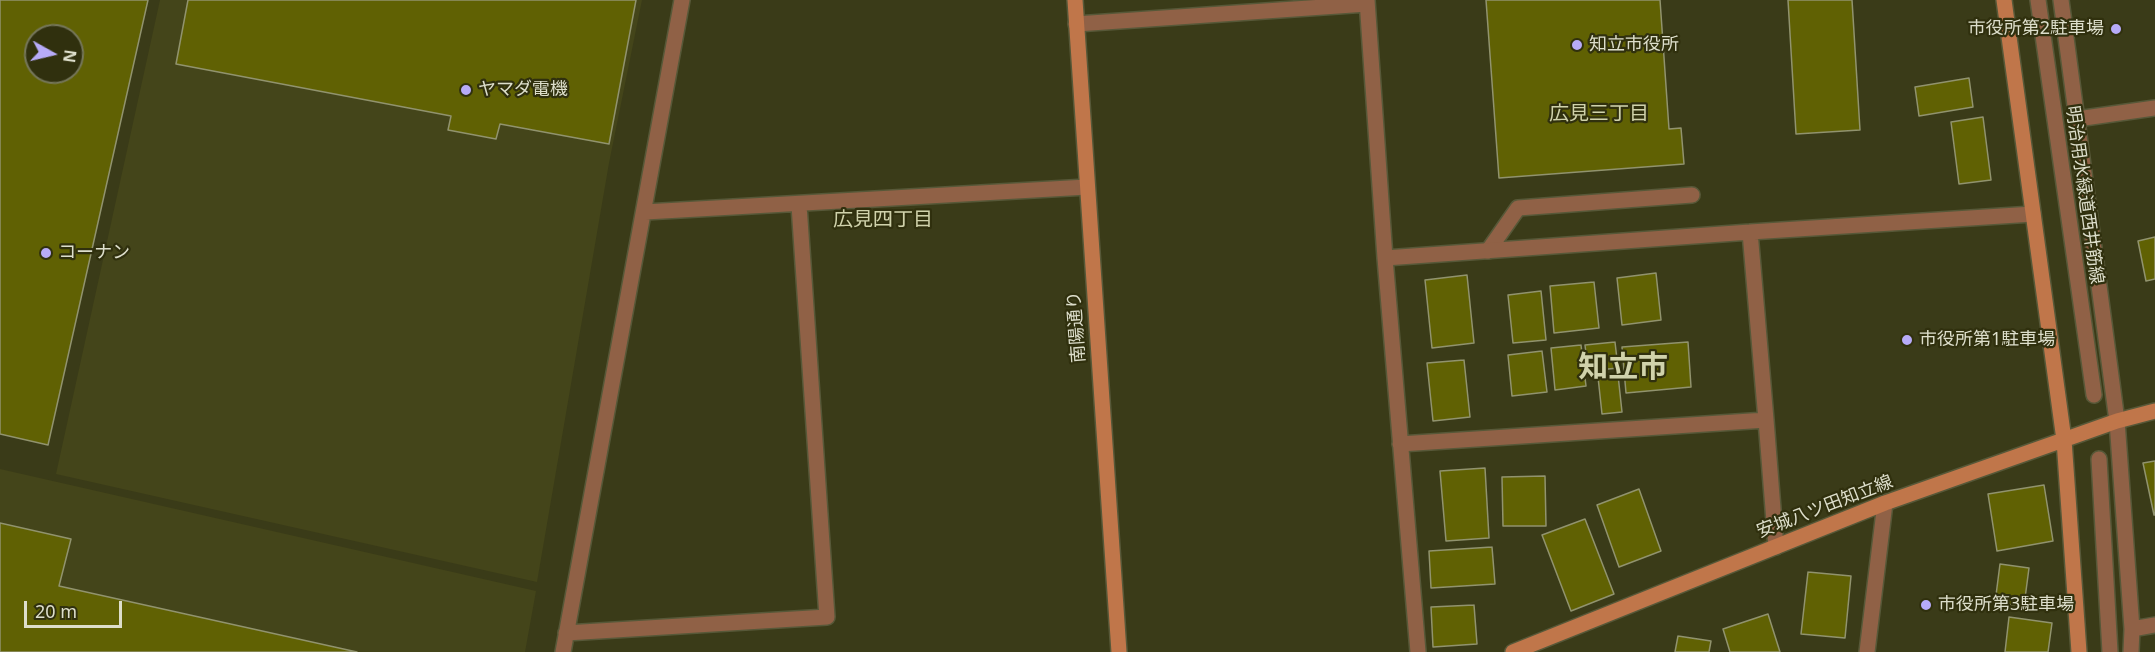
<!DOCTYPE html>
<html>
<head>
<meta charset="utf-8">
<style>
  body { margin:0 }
  #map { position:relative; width:2155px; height:652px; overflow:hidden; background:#3a3b18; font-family:"Noto Sans",sans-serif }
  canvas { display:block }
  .north { position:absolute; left:24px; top:24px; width:60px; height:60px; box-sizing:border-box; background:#30300e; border:2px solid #75765a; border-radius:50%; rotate:98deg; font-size:16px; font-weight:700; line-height:24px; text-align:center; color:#dddecb }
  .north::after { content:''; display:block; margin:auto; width:21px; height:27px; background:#b7abf8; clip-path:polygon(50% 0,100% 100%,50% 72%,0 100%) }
  .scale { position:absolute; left:24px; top:601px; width:98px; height:27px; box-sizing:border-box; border:3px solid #dddecb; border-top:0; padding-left:8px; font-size:18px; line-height:21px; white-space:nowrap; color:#dddecb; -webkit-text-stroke:4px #30300e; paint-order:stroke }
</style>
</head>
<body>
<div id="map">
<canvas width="2155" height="652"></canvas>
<div class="north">N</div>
<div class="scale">20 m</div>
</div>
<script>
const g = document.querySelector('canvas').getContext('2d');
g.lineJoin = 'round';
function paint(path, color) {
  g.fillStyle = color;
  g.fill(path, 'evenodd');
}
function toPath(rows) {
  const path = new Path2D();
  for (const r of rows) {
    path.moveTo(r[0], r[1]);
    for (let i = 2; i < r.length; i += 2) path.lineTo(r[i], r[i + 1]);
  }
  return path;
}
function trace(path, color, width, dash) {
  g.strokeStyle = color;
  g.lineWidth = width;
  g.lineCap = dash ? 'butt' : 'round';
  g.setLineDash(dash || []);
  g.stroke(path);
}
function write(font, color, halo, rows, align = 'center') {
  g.font = font + ' "Noto Sans","Noto Sans JP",sans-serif';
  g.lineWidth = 4.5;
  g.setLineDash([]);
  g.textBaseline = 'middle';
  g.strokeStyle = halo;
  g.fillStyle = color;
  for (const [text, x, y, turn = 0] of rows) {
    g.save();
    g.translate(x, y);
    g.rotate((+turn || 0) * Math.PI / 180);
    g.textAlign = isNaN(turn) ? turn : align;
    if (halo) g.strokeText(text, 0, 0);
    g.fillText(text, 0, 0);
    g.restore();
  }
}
const built = toPath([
  [160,0,642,0,609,163,537,582,56,474],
  [0,469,536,591,525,652,0,652]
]);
const building = toPath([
  [0,0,148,0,48,445,0,434,0,0],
  [36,36,72,36,72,72,36,72,36,36],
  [188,0,636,0,609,144,500,124,496,139,448,130,451,116,176,64,188,0],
  [1486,0,1660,0,1669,129,1681,128,1684,164,1499,178,1486,0],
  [1788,0,1852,0,1860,130,1796,134,1788,0],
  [1969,78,1973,107,1919,116,1915,87,1969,78],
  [1983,117,1991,180,1959,184,1951,122,1983,117],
  [2155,237,2155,279,2146,281,2138,241,2155,237],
  [1656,273,1661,320,1622,325,1617,278,1656,273],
  [1467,275,1474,343,1432,348,1425,280,1467,275],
  [1594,282,1599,328,1554,333,1550,286,1594,282],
  [1541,291,1546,340,1513,343,1508,295,1541,291],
  [1615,342,1618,368,1588,371,1585,345,1615,342],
  [1688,342,1691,387,1626,393,1622,347,1688,342],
  [1581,345,1586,386,1555,390,1551,348,1581,345],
  [1542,351,1547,392,1512,396,1508,355,1542,351],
  [1464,360,1470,417,1433,421,1427,363,1464,360],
  [1618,375,1622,412,1602,414,1598,377,1618,375],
  [2155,461,2155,515,2154,515,2143,463,2155,461],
  [1485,468,1489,538,1446,541,1440,471,1485,468],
  [1545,476,1546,526,1503,526,1502,477,1545,476],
  [2044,485,2053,541,1997,551,1988,494,2044,485],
  [1639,489,1661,551,1619,567,1597,505,1639,489],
  [1585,519,1614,594,1571,611,1542,535,1585,519],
  [0,523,71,539,59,586,357,652,0,652,0,523],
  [1492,547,1495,584,1431,588,1429,551,1492,547],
  [2000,564,2029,568,2024,606,1995,603,2000,564],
  [1808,572,1851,576,1845,638,1801,634,1808,572],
  [1474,605,1477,644,1433,647,1431,607,1474,605],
  [1768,614,1780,652,1730,652,1723,629,1768,614],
  [2009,617,2052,623,2048,652,2005,652,2009,617],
  [1678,636,1711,641,1709,652,1675,652,1678,636]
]);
const lane = toPath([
  [1488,251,1518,208,1692,195]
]);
const street = toPath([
  [1367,0,1385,258,1418,652],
  [2038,0,2094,395],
  [2061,0,2117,421,2132,629,2131,652],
  [1076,24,1367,4],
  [2077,119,2155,108],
  [645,212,1087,187],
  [1385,258,1750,232],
  [1766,420,1750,232,2033,214],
  [1400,444,1766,420,1776,547],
  [2099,459,2110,652],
  [2132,629,2155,625],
  [566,633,827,617,799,205],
  [563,652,682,0],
  [1867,652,1885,503]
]);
const secondary = toPath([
  [1075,0,1119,652],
  [2004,0,2064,440,2079,652],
  [1513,652,1885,503,2117,421,2155,411]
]);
const markers = [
  [2116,29,6,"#b7abf8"],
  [1577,45,6,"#b7abf8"],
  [466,90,6,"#b7abf8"],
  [46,253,6,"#b7abf8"],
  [1907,340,6,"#b7abf8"],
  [1926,605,6,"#b7abf8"]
];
const poiNames = [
  ["市役所第2駐車場",2104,29,"right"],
  ["知立市役所",1589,45],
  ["ヤマダ電機",478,90],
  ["コーナン",58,253],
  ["市役所第1駐車場",1919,340],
  ["市役所第3駐車場",1938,605]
];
const streetNames = [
  ["明治用水緑道西井筋線",2084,195,82],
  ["南陽通り",1077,327,-94],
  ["安城八ツ田知立線",1825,507,-21]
];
const neighbourhoodNames = [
  ["広見三丁目",1599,114],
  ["広見四丁目",883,220]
];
const townNames = [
  ["知立市",1623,368]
];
paint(built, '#44451a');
paint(building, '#606103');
trace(building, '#91936e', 1.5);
trace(lane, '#575838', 18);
trace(street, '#575838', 18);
trace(secondary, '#575838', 18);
trace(lane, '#906146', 15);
trace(street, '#906146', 15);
trace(secondary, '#c0764a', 15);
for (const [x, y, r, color] of markers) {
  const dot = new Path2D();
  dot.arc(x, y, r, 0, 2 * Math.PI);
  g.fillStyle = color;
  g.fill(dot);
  trace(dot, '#30300e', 2);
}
write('18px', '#dddecb', '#30300e', poiNames, 'left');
write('18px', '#dddecb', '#30300e', streetNames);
write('20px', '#d0d2ab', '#30300e', neighbourhoodNames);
write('bold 30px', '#d0d2ab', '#30300e', townNames);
</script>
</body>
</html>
